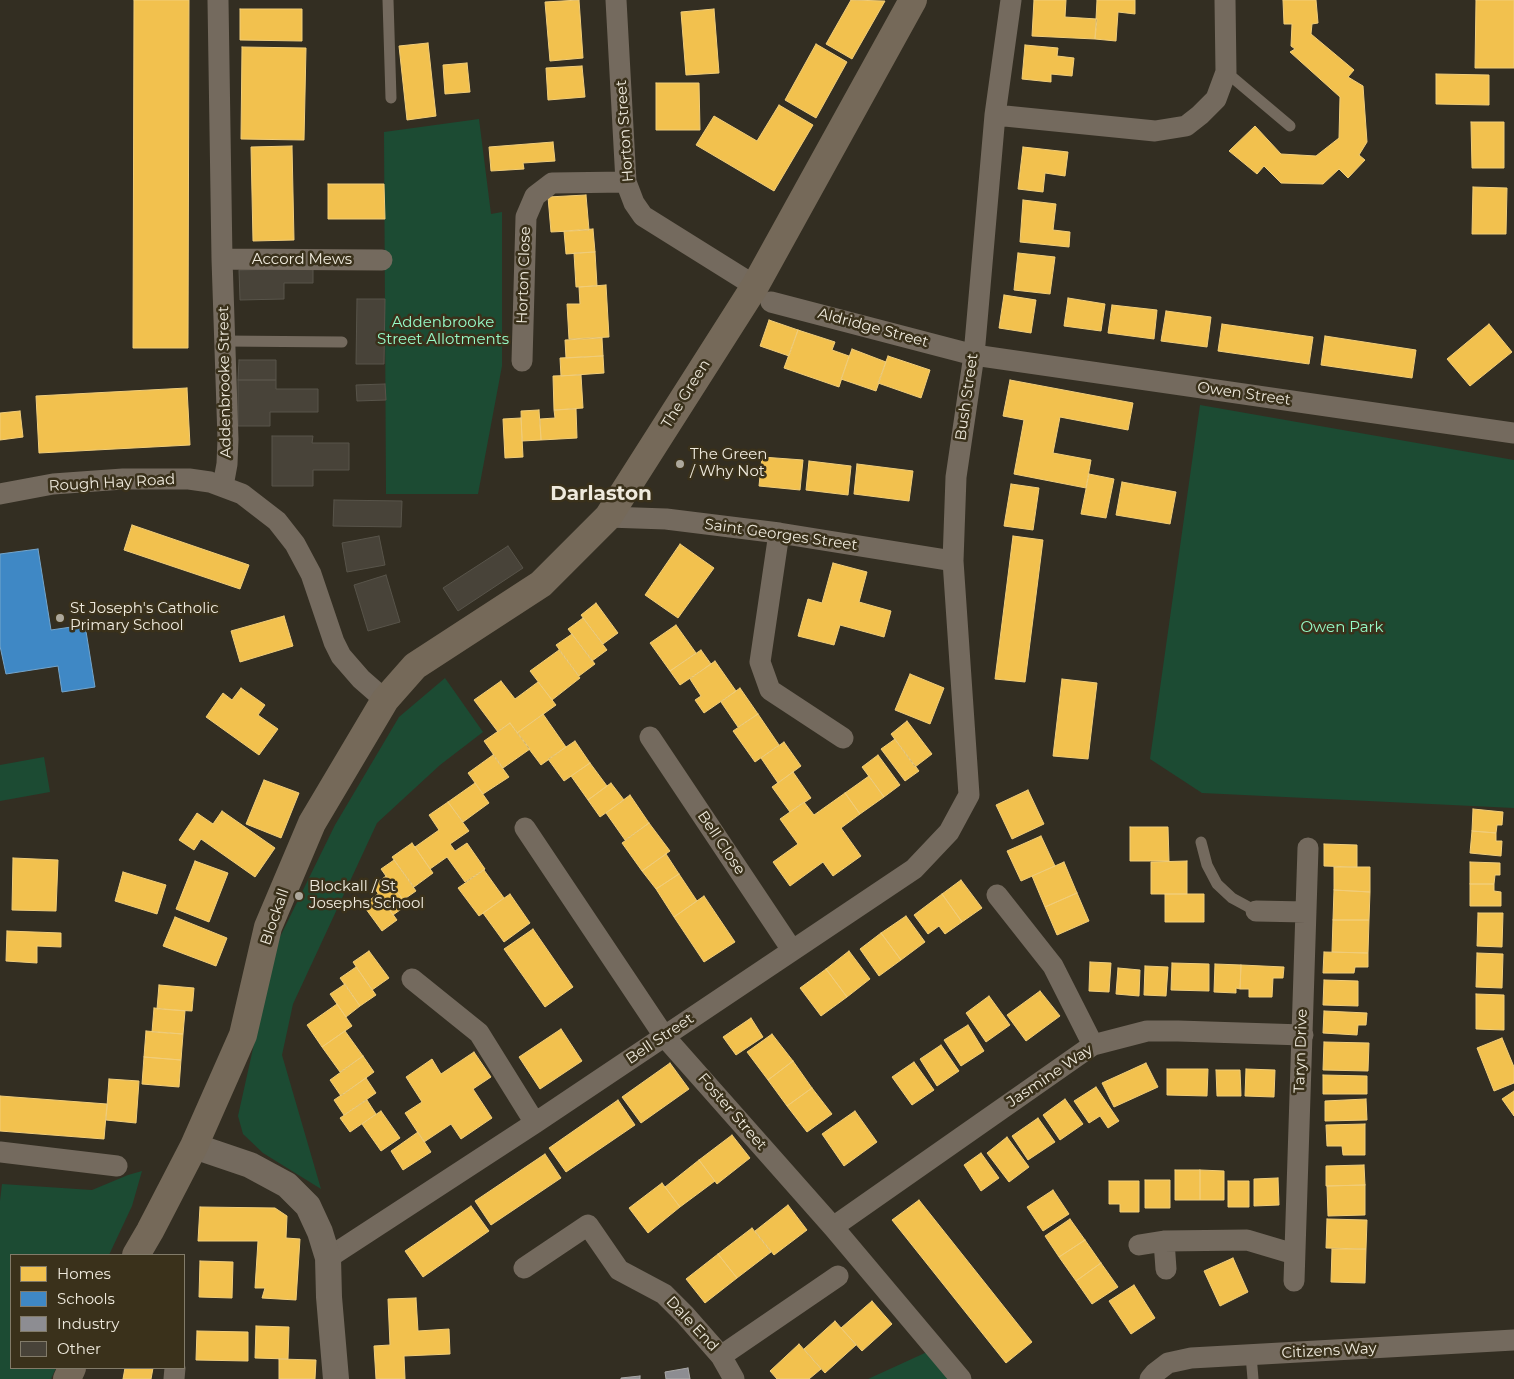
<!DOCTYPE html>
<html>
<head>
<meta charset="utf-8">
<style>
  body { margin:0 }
  #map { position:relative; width:1514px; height:1379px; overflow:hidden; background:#332e22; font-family:Montserrat,sans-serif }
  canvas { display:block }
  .legend { position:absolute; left:10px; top:1254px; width:175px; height:115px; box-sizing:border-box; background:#3a311b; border:1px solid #827b69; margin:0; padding:6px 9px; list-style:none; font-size:15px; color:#efeadd }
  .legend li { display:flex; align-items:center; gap:10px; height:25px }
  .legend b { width:25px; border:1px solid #827b69 }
</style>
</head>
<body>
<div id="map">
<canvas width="1514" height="1379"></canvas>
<ul class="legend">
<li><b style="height:14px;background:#f2c14e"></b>Homes</li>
<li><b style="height:14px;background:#3f88c5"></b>Schools</li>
<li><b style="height:14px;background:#8d8d92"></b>Industry</li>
<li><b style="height:14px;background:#484339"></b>Other</li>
</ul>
</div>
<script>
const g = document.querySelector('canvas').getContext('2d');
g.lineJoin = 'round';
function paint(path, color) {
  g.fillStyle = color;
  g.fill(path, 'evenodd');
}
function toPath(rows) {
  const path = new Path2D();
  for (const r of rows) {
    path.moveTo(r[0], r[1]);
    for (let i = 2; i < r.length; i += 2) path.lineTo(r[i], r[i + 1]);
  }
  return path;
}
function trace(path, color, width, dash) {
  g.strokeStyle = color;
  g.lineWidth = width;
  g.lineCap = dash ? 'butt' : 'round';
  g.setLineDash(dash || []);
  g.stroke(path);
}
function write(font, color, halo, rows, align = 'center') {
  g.font = font + ' Montserrat,sans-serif';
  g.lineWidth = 5;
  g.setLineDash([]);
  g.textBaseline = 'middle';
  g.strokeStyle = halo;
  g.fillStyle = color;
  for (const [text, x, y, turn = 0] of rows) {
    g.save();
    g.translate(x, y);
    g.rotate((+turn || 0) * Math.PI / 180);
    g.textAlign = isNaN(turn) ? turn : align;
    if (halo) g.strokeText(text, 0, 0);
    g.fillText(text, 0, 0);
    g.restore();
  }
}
const green = toPath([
  [479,119,491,214,502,212,502,366,478,494,386,494,384,132],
  [1200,405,1514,460,1514,808,1202,793,1150,759],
  [445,678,483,732,440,765,377,823,293,1004,282,1055,321,1189,263,1153,243,1134,238,1116,276,945,335,825,399,717],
  [44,757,50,792,0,801,0,765],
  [142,1171,132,1206,109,1255,11,1255,11,1368,56,1368,51,1379,0,1379,0,1201,2,1184,92,1190,128,1175],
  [927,1352,949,1379,868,1379]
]);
const homes = toPath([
  [134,0,189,0,188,348,133,348,134,0],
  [579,0,583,58,550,61,545,2,579,0],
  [851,0,885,1,852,59,826,44,851,0],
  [1034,0,1066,0,1065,17,1097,19,1095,39,1032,36,1034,0],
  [1097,0,1135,0,1135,14,1118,12,1116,41,1095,39,1097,0],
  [1283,0,1316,0,1318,23,1312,24,1311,34,1354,70,1348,77,1363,86,1367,142,1359,155,1365,160,1348,178,1339,169,1323,184,1281,183,1264,166,1257,174,1229,151,1255,126,1281,154,1316,156,1339,138,1340,97,1290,52,1295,49,1291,46,1292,24,1284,24,1283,0],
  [1476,0,1514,0,1514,68,1475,68,1476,0],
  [240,9,302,9,302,41,240,40,240,9],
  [714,9,719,73,686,75,681,12,714,9],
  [428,43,436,116,407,120,399,46,428,43],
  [816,44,847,62,816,118,785,100,816,44],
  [1025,45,1058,48,1057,56,1074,58,1072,76,1051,74,1051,82,1022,79,1025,45],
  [242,47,306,48,304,140,241,139,242,47],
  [467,63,470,92,445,94,443,65,467,63],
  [582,66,585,97,548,100,546,68,582,66],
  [1436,74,1489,75,1489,105,1436,104,1436,74],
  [656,83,699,83,700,130,656,130,656,83],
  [779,105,813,125,774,191,696,145,714,116,757,141,779,105],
  [1471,122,1504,122,1504,168,1472,168,1471,122],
  [553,142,555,161,523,163,524,169,491,171,489,147,553,142],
  [292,146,294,240,253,241,251,147,292,146],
  [1023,147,1068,152,1065,176,1045,173,1043,192,1018,189,1023,147],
  [328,184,384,184,385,219,328,219,328,184],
  [1473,187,1507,188,1506,234,1472,234,1473,187],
  [586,195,589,230,551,232,548,197,586,195],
  [1023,200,1056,204,1053,230,1070,232,1069,247,1020,242,1023,200],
  [593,229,595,252,566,254,564,231,593,229],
  [595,252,597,286,576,287,574,253,595,252],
  [1018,253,1055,257,1050,294,1014,290,1018,253],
  [606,285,609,337,569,339,567,304,580,304,579,287,606,285],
  [1004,295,1036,300,1031,333,999,328,1004,295],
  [1068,298,1105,304,1101,331,1064,326,1068,298],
  [1112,305,1157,310,1154,339,1108,333,1112,305],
  [1166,311,1211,317,1207,347,1161,341,1166,311],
  [769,320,798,330,789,356,760,346,769,320],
  [1222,324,1313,337,1309,364,1218,351,1222,324],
  [1489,324,1512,352,1470,386,1447,359,1489,324],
  [798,330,835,342,832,350,849,356,839,387,784,368,798,330],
  [1325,336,1416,350,1412,378,1321,365,1325,336],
  [602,338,603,356,566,358,565,340,602,338],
  [852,349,886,362,876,391,841,379,852,349],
  [603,356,604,373,561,376,560,358,603,356],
  [888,356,930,370,921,398,878,383,888,356],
  [581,375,583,408,554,410,553,376,581,375],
  [1010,380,1133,403,1128,430,1060,417,1053,453,1091,460,1086,488,1014,474,1024,420,1003,416,1010,380],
  [187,388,190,445,39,453,36,396,187,388],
  [576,409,577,438,541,440,540,419,555,418,554,410,576,409],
  [539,410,541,440,522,441,521,411,539,410],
  [20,411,23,437,0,440,0,413,20,411],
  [521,418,523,457,505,458,503,419,521,418],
  [762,457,803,460,800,490,759,486,762,457],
  [809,461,851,466,848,495,806,490,809,461],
  [857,464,913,471,909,501,854,494,857,464],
  [1089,474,1114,479,1106,518,1081,514,1089,474],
  [1122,482,1176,492,1170,524,1116,515,1122,482],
  [1011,484,1039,488,1033,530,1004,526,1011,484],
  [132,525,249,565,240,589,124,550,132,525],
  [1013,536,1043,540,1025,682,995,679,1013,536],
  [680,544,714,568,678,618,645,595,680,544],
  [833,563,867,572,859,602,891,611,884,637,840,625,834,645,798,636,808,599,822,603,833,563],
  [596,603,618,633,603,644,581,615,596,603],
  [284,616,293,646,240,662,231,631,284,616],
  [583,618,607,650,592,661,568,629,583,618],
  [676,625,696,653,670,671,650,643,676,625],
  [572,634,595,664,579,676,556,645,572,634],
  [559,650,580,678,552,700,530,671,559,650],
  [701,650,711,664,680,685,670,671,701,650],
  [715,661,736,691,704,713,695,700,701,696,690,679,715,661],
  [910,674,944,688,930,724,895,710,910,674],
  [1062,679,1097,683,1088,759,1053,756,1062,679],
  [501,681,515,699,538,682,556,705,517,733,510,723,498,732,474,700,501,681],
  [241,688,265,705,258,715,278,729,259,755,206,717,223,693,232,700,241,688],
  [740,688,758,714,738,727,721,702,740,688],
  [543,714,566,747,541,765,517,733,543,714],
  [758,714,779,745,755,762,733,731,758,714],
  [907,721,932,754,915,767,891,734,907,721],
  [510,723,530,749,503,768,484,741,510,723],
  [895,739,919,771,905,781,881,749,895,739],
  [575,741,590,763,564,781,548,759,575,741],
  [784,742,801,766,778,783,761,758,784,742],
  [493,755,509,777,483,794,468,773,493,755],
  [878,755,900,785,884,797,862,767,878,755],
  [590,763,607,786,588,800,571,776,590,763],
  [793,772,811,798,790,812,772,787,793,772],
  [869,776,884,797,860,814,845,793,869,776],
  [264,780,299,793,281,838,246,824,264,780],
  [475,783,489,803,463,822,448,802,475,783],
  [611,783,624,800,600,817,588,800,611,783],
  [1028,790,1044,824,1012,839,996,805,1028,790],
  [845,793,860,814,841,828,861,856,833,876,823,862,790,886,773,862,798,844,780,819,804,802,814,815,845,793],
  [630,795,649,823,625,840,606,813,630,795],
  [448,802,469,831,450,844,455,851,467,843,485,869,465,882,447,857,430,869,415,847,439,830,429,815,448,802],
  [1473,809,1503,812,1502,825,1497,825,1496,833,1472,831,1473,809],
  [222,811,275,848,255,877,201,839,194,850,179,840,197,813,213,824,222,811],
  [649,823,670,851,642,871,622,843,649,823],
  [1130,827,1168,827,1169,861,1130,861,1130,827],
  [1472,831,1496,833,1496,841,1502,841,1501,856,1470,853,1472,831],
  [1041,836,1055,866,1021,881,1007,851,1041,836],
  [412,843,433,873,414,887,392,857,412,843],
  [1324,844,1357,845,1357,867,1324,866,1324,844],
  [666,854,679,874,656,889,642,871,666,854],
  [13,858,58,860,56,911,12,910,13,858],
  [394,860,416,891,403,900,381,869,394,860],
  [195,861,228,873,209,922,176,909,195,861],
  [1187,861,1187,894,1151,894,1151,862,1187,861],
  [1064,862,1077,893,1045,907,1032,876,1064,862],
  [1470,862,1500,863,1500,875,1495,875,1494,884,1470,884,1470,862],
  [1334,867,1370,867,1370,892,1334,890,1334,867],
  [484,870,504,898,479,916,458,888,484,870],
  [123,872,166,885,157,914,115,901,123,872],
  [679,874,697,901,674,917,656,889,679,874],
  [386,876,407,905,393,915,373,886,386,876],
  [961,880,982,908,962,922,942,894,961,880],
  [1470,884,1494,884,1494,891,1501,892,1501,906,1470,906,1470,884],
  [1334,890,1370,892,1369,920,1333,920,1334,890],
  [1077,893,1089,921,1057,935,1045,907,1077,893],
  [378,894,397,920,382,931,363,905,378,894],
  [510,894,530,923,504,942,483,913,510,894],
  [942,894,962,922,945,934,939,926,928,934,914,915,942,894],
  [1165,894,1204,894,1204,922,1165,922,1165,894],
  [704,896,735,942,704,962,674,917,704,896],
  [1478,913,1503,913,1502,947,1477,946,1478,913],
  [906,916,925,942,901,960,881,933,906,916],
  [175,917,227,938,216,966,163,946,175,917],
  [1333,920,1369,920,1368,953,1332,952,1333,920],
  [533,929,573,987,545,1007,504,949,533,929],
  [7,931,61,933,61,947,37,946,37,963,6,961,7,931],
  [881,933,901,960,879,976,860,949,881,933],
  [369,951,389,978,372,990,353,962,369,951],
  [849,951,870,979,847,997,826,969,849,951],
  [1324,952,1368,953,1368,967,1355,967,1354,973,1323,973,1324,952],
  [1477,953,1503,954,1502,988,1476,987,1477,953],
  [1090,962,1111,963,1109,992,1089,991,1090,962],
  [1172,963,1209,964,1209,991,1171,990,1172,963],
  [1215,964,1241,965,1240,989,1236,988,1236,993,1214,992,1215,964],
  [1241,965,1284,967,1283,978,1273,978,1272,997,1249,997,1249,989,1240,989,1241,965],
  [1145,966,1168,967,1166,996,1144,995,1145,966],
  [356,967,376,995,360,1006,340,978,356,967],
  [1118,968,1140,970,1139,996,1116,994,1118,968],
  [826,969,847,997,821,1016,800,988,826,969],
  [1324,980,1358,981,1358,1006,1323,1005,1324,980],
  [345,984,360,1006,346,1017,330,994,345,984],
  [159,985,194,988,192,1011,157,1009,159,985],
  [1040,991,1060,1016,1026,1041,1007,1015,1040,991],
  [1476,994,1504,995,1504,1030,1476,1029,1476,994],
  [989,996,1010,1025,986,1042,966,1013,989,996],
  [337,1004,352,1026,322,1047,307,1025,337,1004],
  [154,1008,185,1011,183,1034,152,1032,154,1008],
  [1324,1011,1367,1013,1366,1025,1358,1025,1357,1035,1323,1033,1324,1011],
  [751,1018,763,1037,736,1055,723,1037,751,1018],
  [968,1025,984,1051,961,1066,944,1040,968,1025],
  [561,1029,582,1061,540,1089,519,1057,561,1029],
  [146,1031,183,1034,181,1060,144,1057,146,1031],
  [345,1031,363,1056,340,1072,322,1047,345,1031],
  [772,1034,793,1061,768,1080,747,1052,772,1034],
  [1502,1038,1514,1067,1514,1083,1494,1091,1477,1048,1502,1038],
  [1324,1042,1369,1043,1368,1071,1323,1070,1324,1042],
  [941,1045,959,1071,937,1086,920,1059,941,1045],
  [474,1052,491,1077,473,1089,492,1118,461,1139,451,1124,424,1142,405,1113,422,1102,406,1077,432,1059,441,1074,474,1052],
  [363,1056,374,1072,341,1096,330,1080,363,1056],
  [144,1057,181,1060,179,1087,142,1084,144,1057],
  [793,1061,812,1088,787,1106,768,1080,793,1061],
  [914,1062,934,1090,912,1105,892,1077,914,1062],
  [670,1063,689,1089,641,1123,622,1097,670,1063],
  [1146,1063,1158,1087,1114,1107,1102,1083,1146,1063],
  [1167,1069,1208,1069,1207,1096,1167,1095,1167,1069],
  [1246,1069,1275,1070,1274,1097,1245,1096,1246,1069],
  [1216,1070,1240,1070,1241,1096,1217,1096,1216,1070],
  [1323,1075,1367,1076,1367,1094,1323,1094,1323,1075],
  [366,1078,376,1093,344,1115,334,1100,366,1078],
  [109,1079,139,1081,136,1123,106,1120,109,1079],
  [1096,1087,1119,1121,1108,1128,1100,1116,1089,1123,1074,1101,1096,1087],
  [812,1088,832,1114,807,1132,787,1106,812,1088],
  [1514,1091,1514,1116,1502,1099,1514,1091],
  [0,1096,107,1104,104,1139,0,1131,0,1096],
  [1065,1099,1083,1124,1060,1140,1043,1115,1065,1099],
  [1366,1099,1367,1120,1325,1121,1325,1101,1366,1099],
  [367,1100,376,1114,350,1132,340,1118,367,1100],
  [618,1100,635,1125,566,1172,549,1148,618,1100],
  [381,1111,400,1138,381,1151,362,1124,381,1111],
  [855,1111,877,1142,844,1166,822,1134,855,1111],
  [1038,1118,1055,1142,1028,1160,1012,1136,1038,1118],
  [1365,1124,1365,1155,1343,1155,1342,1146,1327,1146,1326,1125,1365,1124],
  [418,1132,431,1152,403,1170,391,1151,418,1132],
  [732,1135,750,1158,717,1184,699,1160,732,1135],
  [1007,1137,1029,1167,1009,1182,987,1153,1007,1137],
  [981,1153,999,1178,981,1191,964,1165,981,1153],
  [545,1154,561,1178,491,1225,475,1201,545,1154],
  [699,1160,715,1181,680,1207,665,1187,699,1160],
  [1364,1165,1365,1185,1326,1186,1326,1166,1364,1165],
  [1175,1170,1200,1170,1200,1200,1175,1200,1175,1170],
  [1200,1170,1224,1171,1224,1200,1200,1200,1200,1170],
  [1278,1178,1279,1205,1254,1206,1254,1179,1278,1178],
  [1145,1180,1170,1180,1170,1208,1145,1208,1145,1180],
  [1109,1181,1139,1181,1139,1212,1120,1212,1120,1204,1109,1204,1109,1181],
  [1228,1181,1249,1181,1249,1207,1228,1207,1228,1181],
  [662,1183,680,1207,648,1233,629,1208,662,1183],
  [1365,1185,1365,1215,1328,1216,1327,1186,1365,1185],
  [1053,1190,1069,1214,1043,1231,1027,1207,1053,1190],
  [919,1200,1032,1342,1006,1363,892,1220,919,1200],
  [788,1205,807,1230,774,1255,755,1231,788,1205],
  [471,1206,489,1231,423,1277,405,1251,471,1206],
  [200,1207,275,1208,287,1216,286,1238,300,1239,296,1300,262,1298,265,1288,255,1288,258,1241,198,1241,200,1207],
  [1070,1219,1085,1240,1059,1257,1045,1236,1070,1219],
  [1327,1219,1367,1220,1366,1249,1326,1248,1327,1219],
  [752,1228,771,1252,737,1278,718,1254,752,1228],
  [1085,1240,1101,1263,1076,1281,1059,1257,1085,1240],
  [1332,1249,1366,1249,1365,1283,1331,1282,1332,1249],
  [718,1254,737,1278,705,1303,686,1279,718,1254],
  [1233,1258,1248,1292,1220,1306,1204,1271,1233,1258],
  [200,1261,233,1262,232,1298,199,1297,200,1261],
  [1101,1263,1118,1287,1092,1304,1076,1281,1101,1263],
  [1134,1285,1155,1318,1131,1334,1109,1301,1134,1285],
  [416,1298,418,1331,449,1329,450,1354,404,1356,405,1379,376,1379,374,1346,390,1345,388,1299,416,1298],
  [872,1301,892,1324,862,1351,841,1328,872,1301],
  [835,1321,856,1345,825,1373,804,1349,835,1321],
  [256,1326,289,1327,288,1359,255,1358,256,1326],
  [197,1331,248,1332,248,1361,196,1360,197,1331],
  [799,1344,821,1369,809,1379,777,1379,770,1371,799,1344],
  [279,1359,316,1360,315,1379,279,1379,279,1359],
  [125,1368,153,1368,151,1379,123,1379,125,1368]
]);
const schools = toPath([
  [38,549,51,630,85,625,95,687,62,692,58,666,6,674,0,646,0,554,38,549]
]);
const industry = toPath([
  [688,1368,690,1379,666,1379,665,1372,688,1368],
  [640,1376,640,1379,621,1379,621,1378,640,1376]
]);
const building = toPath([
  [313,268,313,283,284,283,284,299,240,300,239,270,313,268],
  [357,299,385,299,384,364,356,364,357,299],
  [239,360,276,360,276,380,238,380,239,360],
  [238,380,276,380,276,389,318,389,318,412,270,412,270,426,238,426,238,380],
  [385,384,386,400,357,401,356,385,385,384],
  [272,436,313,436,312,443,349,443,349,470,313,470,313,486,272,486,272,436],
  [334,500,402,501,401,527,333,526,334,500],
  [379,536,385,565,347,572,342,543,379,536],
  [508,546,523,568,458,611,443,588,508,546],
  [386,575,400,622,368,631,354,585,386,575]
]);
const service = toPath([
  [388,0,391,98],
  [1226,72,1290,126],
  [224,341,342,342],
  [1201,842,1207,865,1217,884,1232,898,1256,911],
  [1251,1355,1253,1379]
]);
const minor = toPath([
  [218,0,222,259,228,439,227,464,223,486],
  [616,0,626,182,634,203,643,216,755,286],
  [995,115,1155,131,1186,126,1200,115,1216,99,1226,72,1225,0],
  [222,259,382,260],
  [771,302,974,355,1514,433],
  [522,361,526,217,535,196,552,183,626,182],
  [0,494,53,484,123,479,189,479,210,482,242,494,277,521,295,544,311,574,334,642,341,656,361,679,385,700],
  [608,517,666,519,779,533,953,561],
  [779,533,760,662,770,690,843,738],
  [650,737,792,950],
  [525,828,664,1036,833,1227,961,1379],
  [997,895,1053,966,1093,1045],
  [1256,911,1306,912],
  [412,979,479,1033,535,1123],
  [0,1152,117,1166],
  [833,1227,1093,1045,1147,1031,1178,1031,1303,1035],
  [1164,1241,1166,1269],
  [1139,1245,1164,1241,1247,1240,1294,1254],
  [328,1258,535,1123,914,869,949,832,969,795,953,561,956,477,974,355,995,115,1011,0],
  [524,1268,588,1225,619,1270,664,1294,685,1315,721,1356,734,1379],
  [1294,1281,1308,848],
  [721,1356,838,1276],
  [174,1379,175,1368],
  [1150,1379,1155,1373,1168,1363,1191,1358,1514,1340]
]);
const tertiary = toPath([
  [194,1146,250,1165,287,1185,308,1206,320,1232,328,1258,329,1297,336,1379]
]);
const primary = toPath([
  [136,1255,150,1231,194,1146,243,1035,268,927,312,823,385,700,415,666,541,584,608,517,755,286,913,0],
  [67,1379,72,1368]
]);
const markers = [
  [680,464,5,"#ada89c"],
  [60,618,5,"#ada89c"],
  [299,896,5,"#ada89c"]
];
const streetNames = [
  ["Horton Street",625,131,-94],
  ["Accord Mews",302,260],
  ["Horton Close",524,275,-88],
  ["Aldridge Street",873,328,15],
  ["Addenbrooke Street",225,382,-91],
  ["The Green",686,394,-58],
  ["Owen Street",1244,394,8],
  ["Bush Street",967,397,-82],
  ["Rough Hay Road",112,483,-3],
  ["Saint Georges Street",781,535,8],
  ["Bell Close",721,843,56],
  ["Blockall",275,917,-71],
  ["Bell Street",660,1039,-34],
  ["Taryn Drive",1301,1051,-88],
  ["Jasmine Way",1050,1076,-34],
  ["Foster Street",732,1112,49],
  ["Dale End",692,1324,47],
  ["Citizens Way",1329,1351,-3]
];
const parkNames = [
  ["Addenbrooke",443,323],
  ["Street Allotments",443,340],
  ["Owen Park",1342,628]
];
const poiNames = [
  ["The Green",690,455],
  ["/ Why Not",690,472],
  ["St Joseph's Catholic",70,609],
  ["Primary School",70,626],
  ["Blockall / St",309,887],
  ["Josephs School",309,904]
];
const districtNames = [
  ["Darlaston",601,494]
];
paint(green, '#1c4b33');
paint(homes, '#f2c14e');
trace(homes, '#f1cd79', 1);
paint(schools, '#3f88c5');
trace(schools, '#74a5cc', 1);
paint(industry, '#8d8d92');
trace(industry, '#aaa9a8', 1);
paint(building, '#484339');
trace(building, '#58544a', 1);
trace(service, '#746a5e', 11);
trace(minor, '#746a5e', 21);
trace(tertiary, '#746a5e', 26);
trace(primary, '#756959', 28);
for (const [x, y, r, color] of markers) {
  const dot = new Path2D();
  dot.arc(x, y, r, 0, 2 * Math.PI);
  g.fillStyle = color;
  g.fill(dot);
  trace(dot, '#3a311b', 2);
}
write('15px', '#efeadd', '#3a311b', streetNames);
write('15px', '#96fac7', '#3a311b', parkNames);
write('15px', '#efeadd', '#3a311b', poiNames, 'left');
write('bold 20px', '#efeadd', '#3a311b', districtNames);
</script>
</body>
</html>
